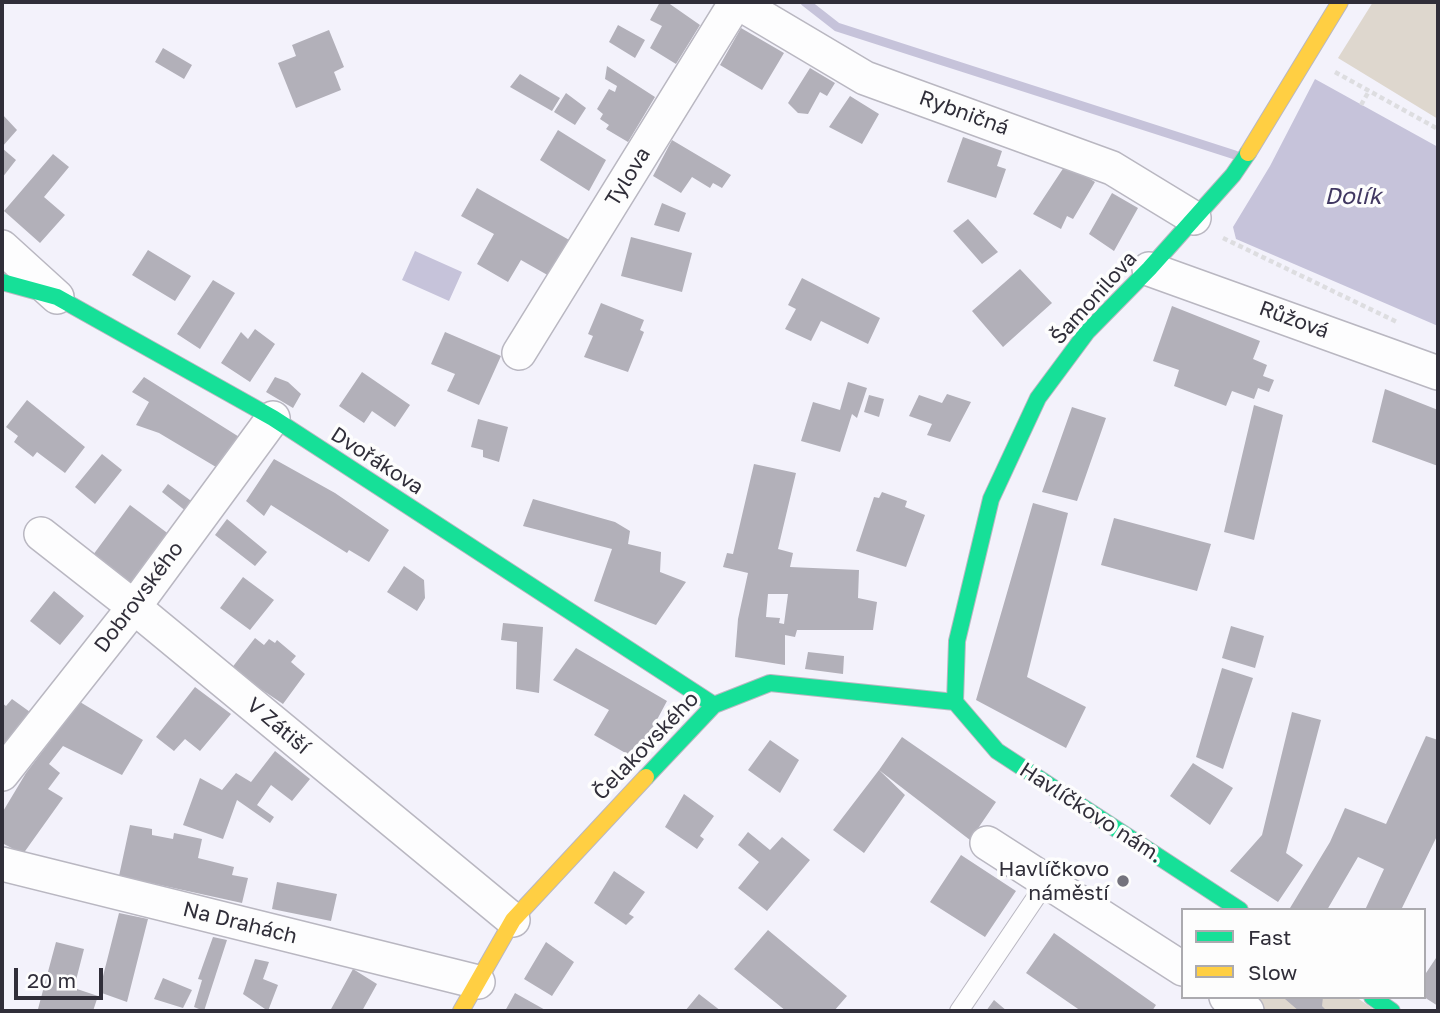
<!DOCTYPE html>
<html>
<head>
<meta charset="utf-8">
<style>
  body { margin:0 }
  #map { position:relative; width:1440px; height:1013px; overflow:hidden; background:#f3f2fb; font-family:"Golos Text",sans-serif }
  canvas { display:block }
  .frame { position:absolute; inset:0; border:4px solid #302e39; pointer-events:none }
  .legend { position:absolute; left:1181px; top:908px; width:245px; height:91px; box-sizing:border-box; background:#fdfdfd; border:2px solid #abaaaf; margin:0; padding:9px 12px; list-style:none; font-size:21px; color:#302e39 }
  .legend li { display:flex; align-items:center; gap:14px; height:35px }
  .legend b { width:35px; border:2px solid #abaaaf }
  .scale { position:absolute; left:14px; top:968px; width:89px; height:32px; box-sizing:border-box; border:4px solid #302e39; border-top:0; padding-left:9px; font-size:21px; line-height:24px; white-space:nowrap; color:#302e39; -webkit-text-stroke:5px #fdfdfd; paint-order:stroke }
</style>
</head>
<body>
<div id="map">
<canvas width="1440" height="1013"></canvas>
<div class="frame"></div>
<ul class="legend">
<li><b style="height:9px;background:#16e098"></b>Fast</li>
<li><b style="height:9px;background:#ffcf43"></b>Slow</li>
</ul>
<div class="scale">20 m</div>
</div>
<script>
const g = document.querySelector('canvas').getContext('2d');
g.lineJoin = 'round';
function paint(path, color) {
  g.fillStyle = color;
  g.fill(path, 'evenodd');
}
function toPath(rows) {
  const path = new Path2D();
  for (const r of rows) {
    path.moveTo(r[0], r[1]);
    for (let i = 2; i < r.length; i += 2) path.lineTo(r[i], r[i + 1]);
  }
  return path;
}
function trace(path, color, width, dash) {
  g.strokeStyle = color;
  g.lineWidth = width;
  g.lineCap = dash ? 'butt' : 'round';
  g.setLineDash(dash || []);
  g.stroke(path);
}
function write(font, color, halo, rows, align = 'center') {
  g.font = font + ' "Golos Text",sans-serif';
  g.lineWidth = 7;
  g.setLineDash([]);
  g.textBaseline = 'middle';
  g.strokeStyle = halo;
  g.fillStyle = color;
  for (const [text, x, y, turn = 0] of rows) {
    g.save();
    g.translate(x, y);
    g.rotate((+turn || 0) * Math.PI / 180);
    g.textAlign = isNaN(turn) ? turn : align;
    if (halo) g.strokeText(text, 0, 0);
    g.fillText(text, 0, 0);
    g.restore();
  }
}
const green = toPath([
  [1373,2,1438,2,1438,119,1338,58],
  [1256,997,1356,997,1376,1011,1267,1011,1253,1002]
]);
const water = toPath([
  [1315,79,1438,147,1438,326,1236,239,1233,227,1270,166],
  [415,251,462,272,449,301,402,280]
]);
const stream = toPath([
  [805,2,837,27,1235,155]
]);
const building = toPath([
  [660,2,667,2,700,25,676,64,650,48,662,26,650,20],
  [618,25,645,40,635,58,609,42],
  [741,28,784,53,762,90,720,65],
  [329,30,344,67,334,72,341,90,296,108,278,63,296,56,292,45],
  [163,48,192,65,184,79,155,62],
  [607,66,655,97,628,142,606,129,609,125,600,119,603,114,597,109,609,89,615,92,617,86,605,79],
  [810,68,835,83,827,96,820,92,808,114,798,113,788,103],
  [520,74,560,98,552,111,510,87],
  [566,93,586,108,575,125,554,112],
  [850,96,879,114,862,144,829,127],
  [2,114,17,130,2,147],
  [558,130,606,160,589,191,540,160],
  [963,137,1002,151,997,166,1006,169,996,198,947,182],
  [672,140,731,175,722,188,713,183,710,188,692,177,681,193,653,176],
  [2,148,16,160,2,178],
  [53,154,69,167,44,197,65,215,40,243,4,211],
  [1066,164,1095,182,1073,219,1067,216,1061,229,1033,214],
  [477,188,571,241,551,277,521,260,508,282,477,264,494,234,461,216],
  [1112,193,1138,208,1114,251,1089,234],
  [662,203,686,213,679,232,654,225],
  [968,219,998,252,982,264,953,231],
  [631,237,692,253,682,292,621,276],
  [148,250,191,276,175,301,132,275],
  [1020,269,1052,303,1003,347,972,311],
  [802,278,880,318,868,344,821,321,811,341,785,329,796,309,788,305],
  [213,280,235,293,200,349,177,334],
  [601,303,644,320,640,330,644,332,628,372,584,357,593,336,588,334],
  [1172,306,1260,341,1253,359,1267,365,1263,376,1274,380,1269,392,1258,388,1254,399,1232,391,1226,406,1174,386,1179,370,1153,361],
  [255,329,275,344,250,382,221,363,241,332,248,339],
  [445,332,501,356,479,405,447,391,455,374,431,364],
  [362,372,410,405,395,427,372,411,364,423,339,406],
  [144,377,244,440,221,470,159,433,136,425,149,402,132,392],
  [275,377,288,382,301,394,293,408,266,392],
  [848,382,867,388,857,418,852,414,840,452,801,441,813,402,840,410],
  [1385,389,1438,410,1438,466,1372,442],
  [947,394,971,402,950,442,927,435,932,424,909,416,919,395,942,403],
  [869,395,884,399,879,417,864,412],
  [27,400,85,447,65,473,37,452,33,457,14,442,18,436,6,427],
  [1254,405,1283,415,1254,540,1224,532],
  [1072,407,1106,418,1077,501,1042,492],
  [478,419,508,427,499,462,483,457,483,450,471,447],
  [102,454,122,470,95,504,75,487],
  [274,459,335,493,389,530,369,562,349,550,347,553,271,505,264,516,246,501],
  [754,464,796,473,778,549,793,553,790,567,859,570,858,598,877,602,873,630,797,630,795,637,785,635,785,665,735,657,738,619,748,573,723,567,727,553,733,554],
  [768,594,788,594,784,624,779,623,780,618,766,617],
  [168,484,194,503,187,512,162,492],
  [882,492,907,501,905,507,925,515,906,567,856,551,874,497,879,498],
  [533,499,615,522,630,531,628,544,661,552,660,572,686,582,656,625,594,601,612,549,523,526],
  [1033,503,1068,513,1027,677,1086,707,1066,748,976,700],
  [130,505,170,535,132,584,93,555],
  [1114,518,1211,544,1197,591,1101,565],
  [227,519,267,552,255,566,215,535],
  [404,566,424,580,425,598,417,611,387,592],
  [243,577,274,600,250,630,220,608],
  [54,591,84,616,60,645,30,621],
  [503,623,543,627,539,693,516,689,517,642,501,640],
  [1231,626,1264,636,1255,668,1222,658],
  [255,638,264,645,269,639,275,643,277,640,296,656,291,662,305,674,283,704,231,669],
  [576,648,667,701,636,759,594,735,609,710,553,680],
  [808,652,844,656,843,674,805,669],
  [1222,668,1253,678,1223,769,1196,757],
  [195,687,231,714,200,751,185,739,174,751,156,737],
  [12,699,30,712,2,751,2,703,6,706],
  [80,702,143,740,122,775,63,746,49,764,60,773,48,789,63,798,23,854,2,843,2,813,26,773],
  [1292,712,1321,720,1286,853,1303,865,1278,902,1230,871,1262,835],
  [1426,736,1438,740,1438,834,1401,910,1365,910,1384,869,1358,857,1327,910,1293,910,1290,908,1330,842,1345,808,1386,824],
  [902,737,996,802,970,840,879,770],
  [770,740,799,760,780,793,748,770],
  [275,751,310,779,292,801,271,785,257,805,274,817,270,823,237,800,223,839,183,825,200,778,222,790,236,773,251,782],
  [1193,763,1233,788,1210,825,1170,796],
  [879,770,905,795,864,853,833,830],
  [684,794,714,816,700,836,704,839,697,849,665,827],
  [130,825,152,829,152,835,173,839,174,833,202,839,198,858,234,867,232,875,248,878,242,903,119,876],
  [748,832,770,850,782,837,810,860,767,911,738,888,759,862,738,845],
  [961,855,1016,891,985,937,930,902],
  [614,871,645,892,629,914,634,917,626,925,594,903],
  [277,882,337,894,331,921,272,909],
  [119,913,148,919,127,1002,99,992],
  [768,930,847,996,834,1011,786,1011,734,969],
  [1054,933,1156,1005,1152,1011,1081,1011,1026,973],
  [213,937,227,940,204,1011,194,1007,202,980,198,979],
  [56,942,84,949,74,988,98,996,93,1011,38,1009],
  [546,942,574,962,552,996,524,979],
  [1438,955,1438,1006,1424,997,1424,976],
  [255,959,269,962,263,979,278,985,268,1011,243,994],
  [353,969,377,984,362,1011,330,1011],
  [163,978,192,990,183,1008,154,999],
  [515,993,547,1011,505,1011],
  [699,994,721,1011,685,1011],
  [1286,997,1323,997,1322,1006,1327,1011,1299,1011,1285,999],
  [994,1000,1007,1011,986,1011]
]);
const path = toPath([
  [1335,72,1438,129],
  [1361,105,1369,91],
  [1223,238,1397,322]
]);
const lane = toPath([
  [959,1011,1047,881]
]);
const street = toPath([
  [737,2,865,78,1112,168,1194,218],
  [2,247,57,297],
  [1149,269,1438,373],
  [519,353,736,2],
  [41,534,134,607,513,920],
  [2,774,134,607,273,418],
  [987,843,1183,969],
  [2,864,478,982],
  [1226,997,1247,1011]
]);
const fast = toPath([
  [2,282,57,297,273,418,714,705],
  [955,702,957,641,991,499,1038,398,1087,332,1149,269,1233,175,1248,153],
  [955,702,997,751,1240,910],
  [646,777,714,705,770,683,955,702],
  [1372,997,1392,1011]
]);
const slow = toPath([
  [1248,153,1340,2],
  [461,1011,513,920,646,777]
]);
const markers = [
  [1123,881,7,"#74737d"]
];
const streetNames = [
  ["Rybničná",964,113,20],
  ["Tylova",628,177,-58],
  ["Šamonilova",1094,298,-48],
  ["Růžová",1294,320,20],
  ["Dvořákova",377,461,33],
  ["Dobrovského",139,597,-53],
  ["V Zátiší",278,726,40],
  ["Čelakovského",646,746,-46],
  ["Havlíčkovo nám.",1091,813,33],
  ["Na Drahách",240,923,14]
];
const poiNames = [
  ["Havlíčkovo",1109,869],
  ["náměstí",1109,893]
];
const waterNames = [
  ["Dolík",1353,197]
];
paint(green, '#ded7ce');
paint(water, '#c6c3da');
trace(stream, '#c6c3da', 9);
paint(building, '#b2b0b9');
trace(lane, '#b9b7c1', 20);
trace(street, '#b9b7c1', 36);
trace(fast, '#b9b7c1', 18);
trace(slow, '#b9b7c1', 18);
trace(path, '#dddde0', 4.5, [5, 3.5]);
trace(lane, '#fdfdfe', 18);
trace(street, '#fdfdfe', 33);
trace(fast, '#16e098', 16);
trace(slow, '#ffcf43', 16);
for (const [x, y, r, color] of markers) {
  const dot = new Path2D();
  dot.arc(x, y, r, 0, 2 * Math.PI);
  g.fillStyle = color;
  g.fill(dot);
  trace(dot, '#fdfdfd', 2.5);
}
write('21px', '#302e39', '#fdfdfd', streetNames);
write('21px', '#302e39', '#fdfdfd', poiNames, 'right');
write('italic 23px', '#413862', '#fdfdfd', waterNames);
</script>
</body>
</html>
